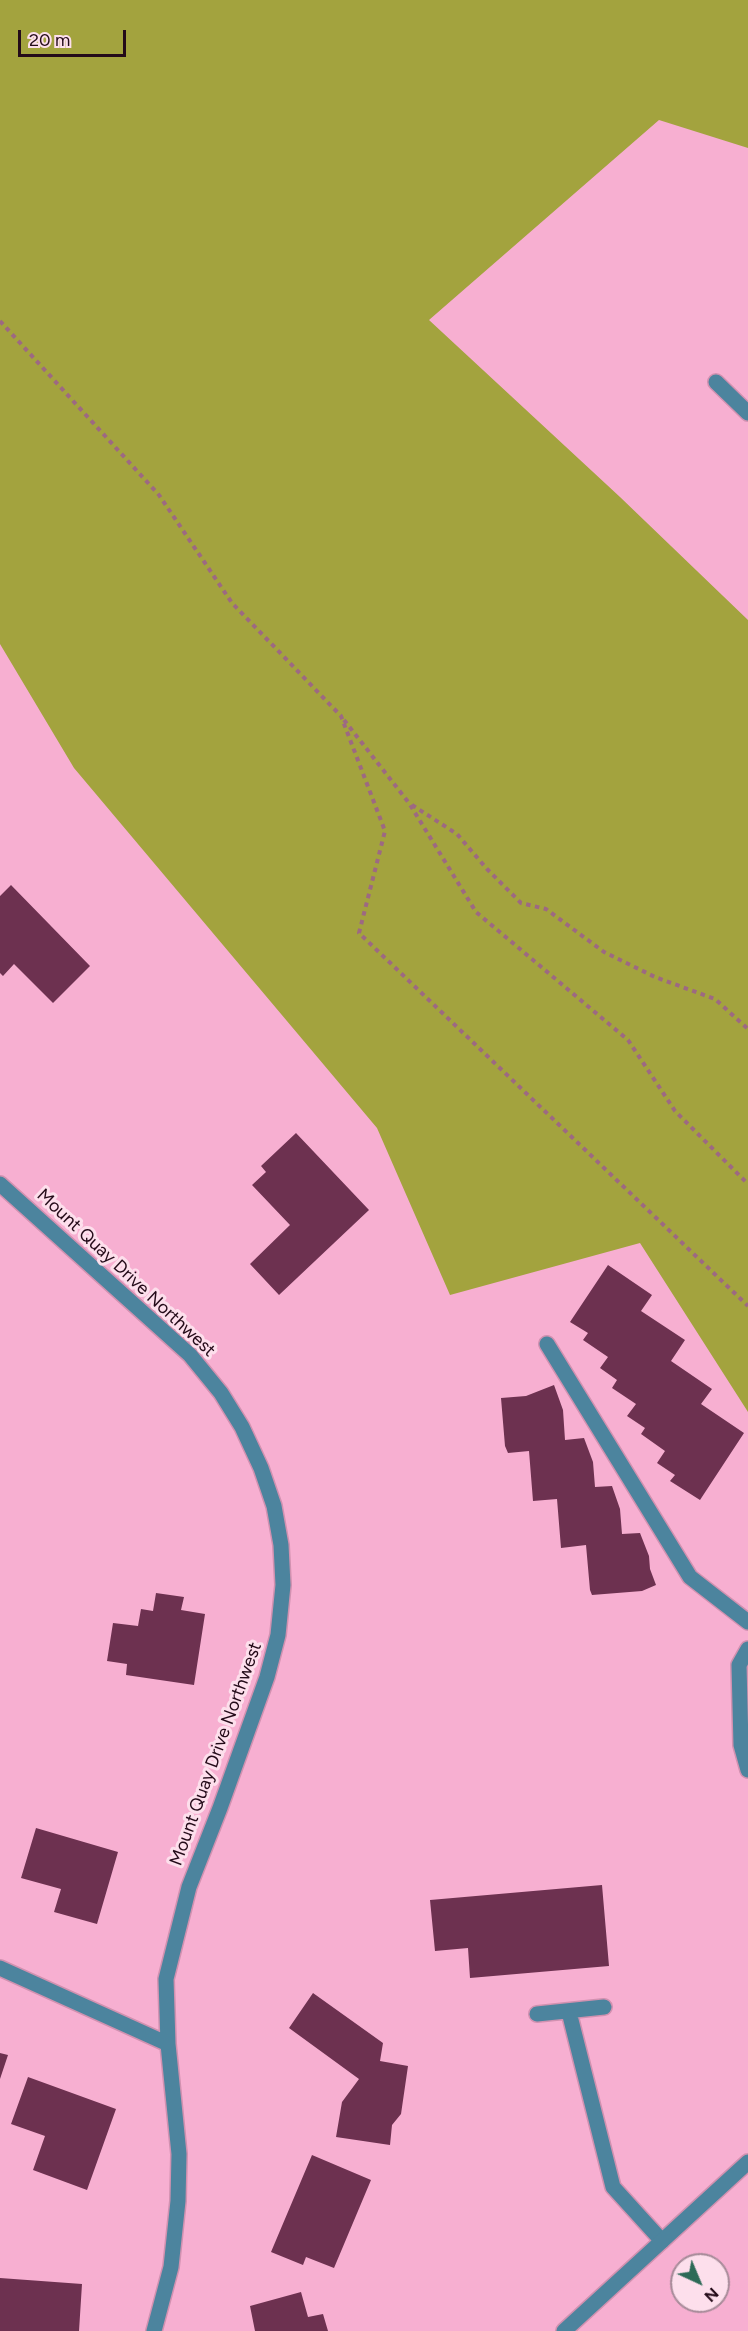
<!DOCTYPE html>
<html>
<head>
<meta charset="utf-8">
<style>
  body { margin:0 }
  #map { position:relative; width:748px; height:2331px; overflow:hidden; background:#f7afd1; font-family:Figtree,sans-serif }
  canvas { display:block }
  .north { position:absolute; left:670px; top:2253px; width:60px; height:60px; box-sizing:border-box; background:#fddfec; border:2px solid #a68a98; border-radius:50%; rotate:136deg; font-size:16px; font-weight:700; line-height:24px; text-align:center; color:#240b19 }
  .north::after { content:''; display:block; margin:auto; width:21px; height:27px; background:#2d6a57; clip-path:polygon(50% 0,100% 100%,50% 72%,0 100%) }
  .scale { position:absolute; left:18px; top:30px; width:108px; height:27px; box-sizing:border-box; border:3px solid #240b19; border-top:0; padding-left:8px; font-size:18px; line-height:21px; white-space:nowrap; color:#240b19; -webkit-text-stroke:4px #fddfec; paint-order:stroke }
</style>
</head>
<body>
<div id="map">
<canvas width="748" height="2331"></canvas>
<div class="north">N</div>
<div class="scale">20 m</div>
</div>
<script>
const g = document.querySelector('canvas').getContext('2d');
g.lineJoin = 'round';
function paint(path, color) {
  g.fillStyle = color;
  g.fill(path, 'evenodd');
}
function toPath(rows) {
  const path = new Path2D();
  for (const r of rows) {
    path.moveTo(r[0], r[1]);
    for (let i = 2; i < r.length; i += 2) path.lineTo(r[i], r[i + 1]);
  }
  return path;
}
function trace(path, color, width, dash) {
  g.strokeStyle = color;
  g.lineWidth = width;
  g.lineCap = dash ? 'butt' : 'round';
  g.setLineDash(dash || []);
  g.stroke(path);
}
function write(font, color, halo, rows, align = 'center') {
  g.font = font + ' Figtree,sans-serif';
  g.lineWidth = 6;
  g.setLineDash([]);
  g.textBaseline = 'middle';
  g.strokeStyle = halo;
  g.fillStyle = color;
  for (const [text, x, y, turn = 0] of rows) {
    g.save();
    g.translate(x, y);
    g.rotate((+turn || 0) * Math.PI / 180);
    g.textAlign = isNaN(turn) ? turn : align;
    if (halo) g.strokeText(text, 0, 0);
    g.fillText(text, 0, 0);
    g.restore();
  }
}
const green = toPath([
  [0,0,748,0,748,148,659,120,429,320,620,497,748,620,748,1412,640,1243,450,1295,377,1128,74,768,0,644]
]);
const building = toPath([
  [11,885,90,966,53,1003,14,964,3,976,0,973,0,896],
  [296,1133,369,1210,279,1295,250,1264,290,1225,252,1185,266,1172,261,1166],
  [608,1265,652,1295,641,1311,685,1340,671,1361,712,1389,701,1404,744,1433,700,1500,670,1481,675,1475,657,1463,665,1451,641,1434,645,1428,627,1416,636,1404,612,1388,617,1380,600,1368,608,1357,583,1340,588,1333,570,1322],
  [554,1385,563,1410,565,1440,584,1438,593,1462,595,1487,612,1486,620,1509,622,1534,640,1533,649,1556,650,1569,656,1585,642,1591,592,1595,590,1590,586,1545,561,1548,557,1499,533,1501,529,1451,508,1453,505,1446,501,1398,526,1396],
  [156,1593,184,1597,181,1610,205,1614,194,1685,126,1675,127,1664,107,1661,113,1623,138,1626,141,1609,153,1611],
  [36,1828,118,1852,97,1924,54,1912,61,1889,21,1878],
  [602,1885,609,1966,470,1978,468,1948,435,1951,430,1900],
  [313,1993,383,2043,380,2061,408,2066,401,2114,392,2125,390,2145,336,2137,342,2102,359,2079,289,2028],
  [0,2053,8,2055,0,2079],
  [28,2077,116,2109,87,2190,33,2170,45,2136,11,2124],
  [312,2155,371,2180,334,2268,306,2257,303,2265,271,2252],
  [0,2278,82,2284,79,2331,0,2331],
  [301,2292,308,2317,323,2314,328,2331,255,2331,250,2306]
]);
const path = toPath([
  [0,321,159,495,232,603,341,716,385,831,359,933,748,1306],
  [344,720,409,803,476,912,628,1040,675,1111,748,1184],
  [412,805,457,834,487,869,521,903,546,909,604,952,655,977,715,999,748,1029]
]);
const service = toPath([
  [547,1344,690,1577,748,1622],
  [569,2012,613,2187,662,2241],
  [537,2014,604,2007]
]);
const minor = toPath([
  [716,382,748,413],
  [0,1184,190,1355,221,1393,242,1427,261,1468,274,1506,281,1545,283,1585,278,1635,267,1677,220,1808,189,1887,166,1979,168,2044,179,2154,178,2201,171,2267,154,2331],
  [748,1649,739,1665,741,1745,748,1770],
  [0,1968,168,2044]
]);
const tertiary = toPath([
  [564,2331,748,2162]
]);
const streetNames = [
  ["Mount Quay Drive Northwest",126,1273,43],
  ["Mount Quay Drive Northwest",216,1754,-70]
];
paint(green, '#a3a33e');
paint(building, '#6d3150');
trace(service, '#d191b0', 18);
trace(minor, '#d191b0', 18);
trace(tertiary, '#d191b0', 18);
trace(path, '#9d6982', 4, [4.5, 4.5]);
trace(service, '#4c849e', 15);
trace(minor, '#4c849e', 15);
trace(tertiary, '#4c849e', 15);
write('18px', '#240b19', '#fddfec', streetNames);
</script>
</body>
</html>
